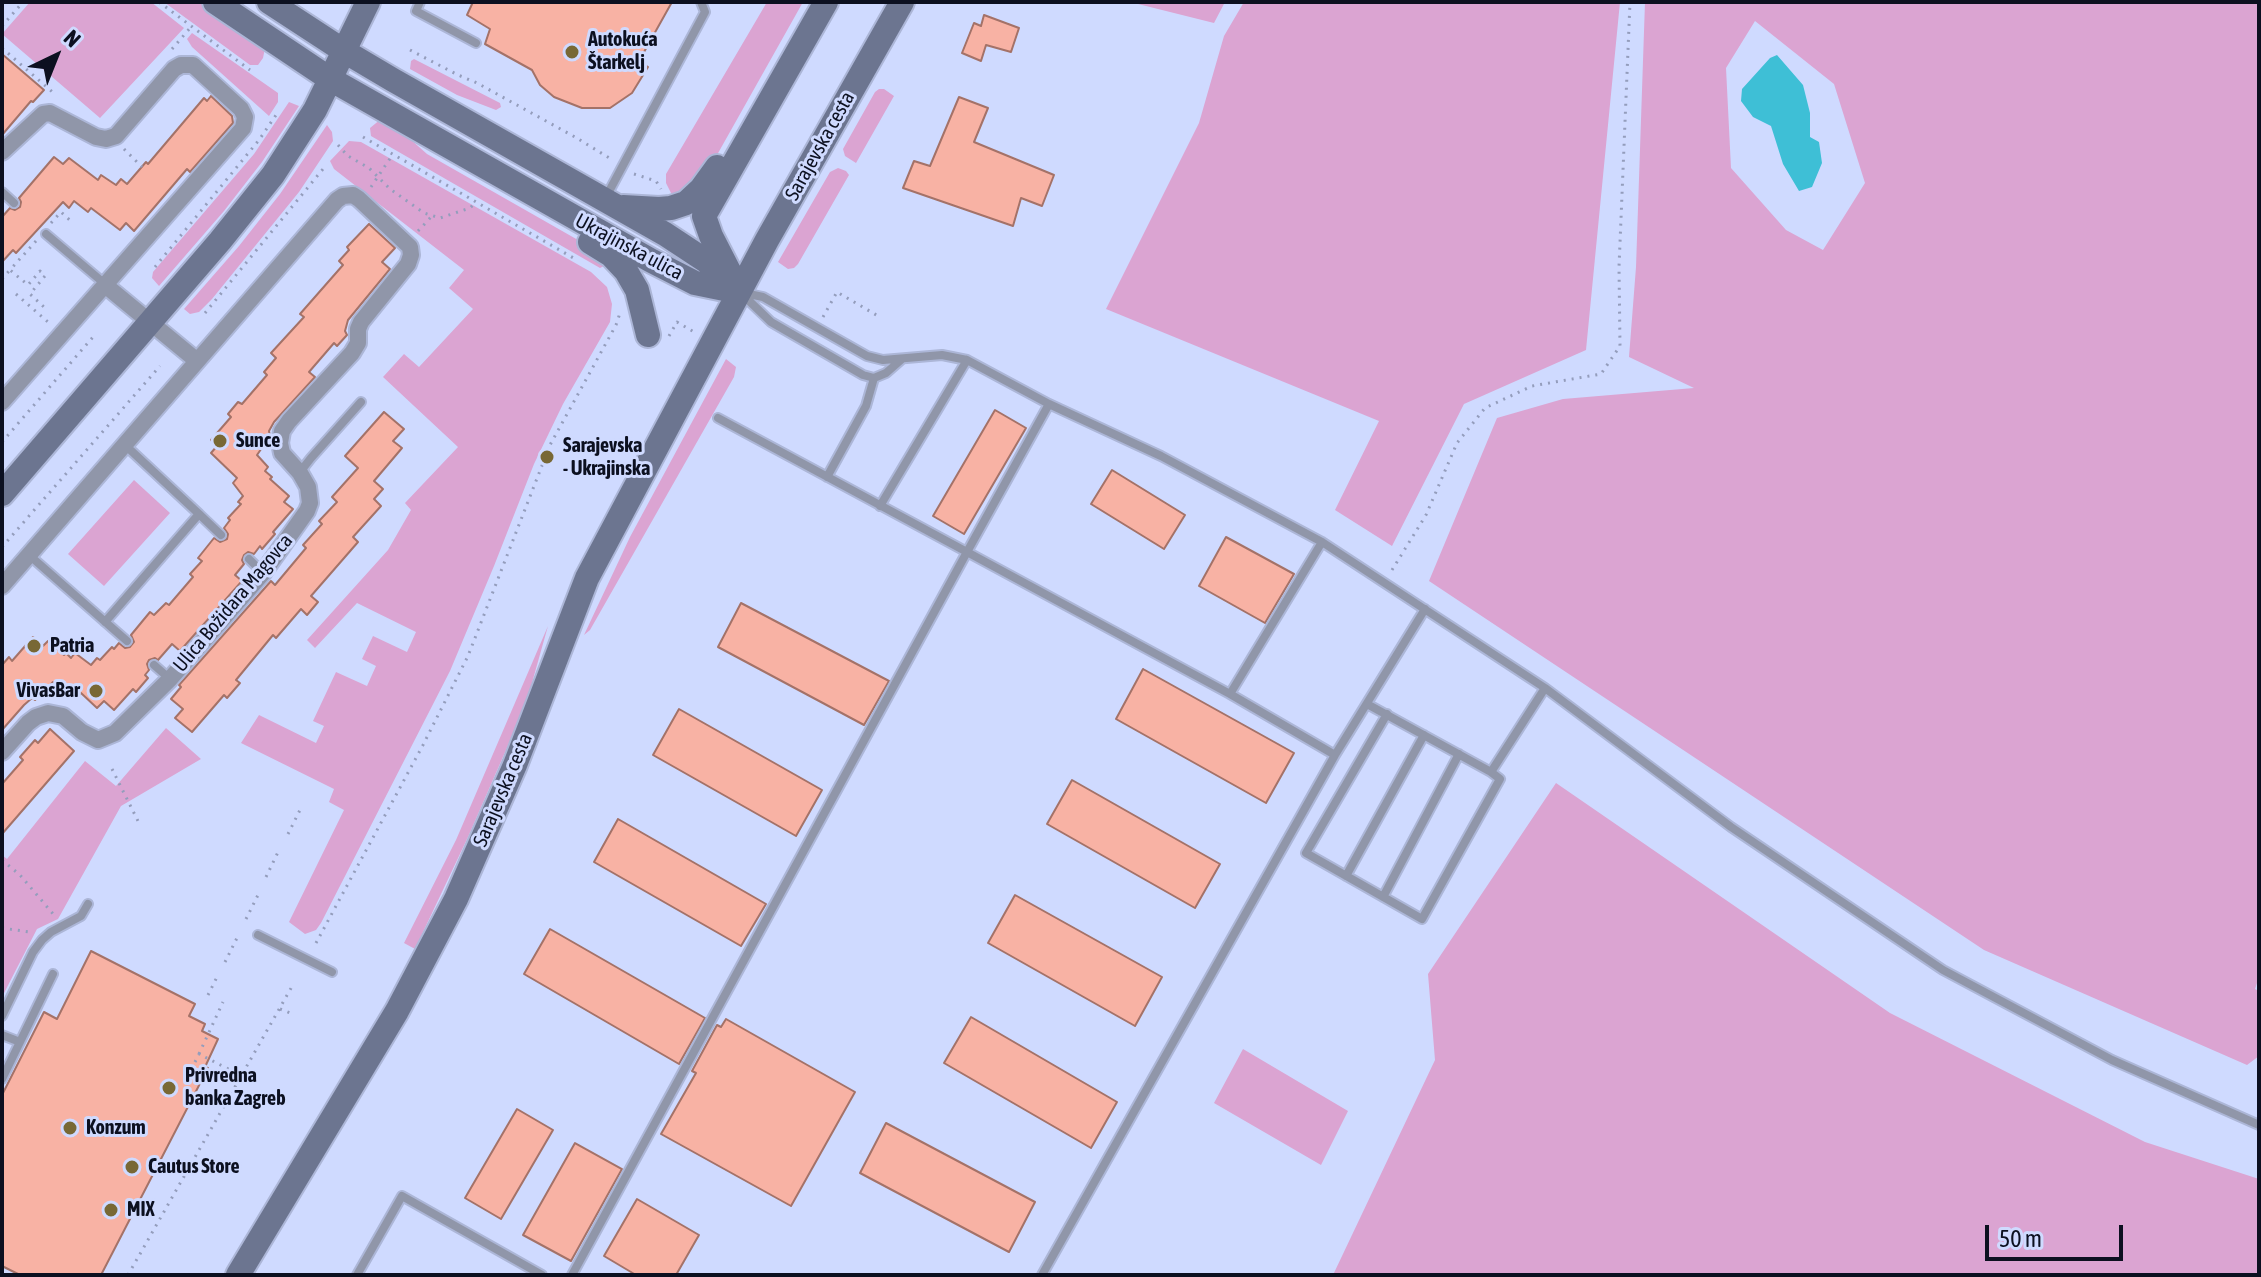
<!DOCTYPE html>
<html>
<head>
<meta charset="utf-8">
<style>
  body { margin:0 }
  #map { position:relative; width:2261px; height:1277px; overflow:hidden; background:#cfdaff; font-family:"Asap Condensed",sans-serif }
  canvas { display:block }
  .frame { position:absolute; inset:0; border:4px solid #0c1020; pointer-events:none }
  .north { position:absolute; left:16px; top:16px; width:80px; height:80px; -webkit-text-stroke:6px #cfdaff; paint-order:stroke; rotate:43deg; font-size:22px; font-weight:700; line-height:32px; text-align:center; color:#0c1020 }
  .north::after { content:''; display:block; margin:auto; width:28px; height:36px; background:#0c1020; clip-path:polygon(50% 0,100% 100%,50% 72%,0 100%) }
  .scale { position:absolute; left:1985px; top:1225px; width:138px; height:36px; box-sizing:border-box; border:4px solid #0c1020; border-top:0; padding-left:10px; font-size:24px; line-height:28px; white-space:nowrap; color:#0c1020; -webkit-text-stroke:6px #cfdaff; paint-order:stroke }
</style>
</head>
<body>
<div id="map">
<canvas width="2261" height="1277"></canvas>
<div class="frame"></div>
<div class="north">N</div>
<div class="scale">50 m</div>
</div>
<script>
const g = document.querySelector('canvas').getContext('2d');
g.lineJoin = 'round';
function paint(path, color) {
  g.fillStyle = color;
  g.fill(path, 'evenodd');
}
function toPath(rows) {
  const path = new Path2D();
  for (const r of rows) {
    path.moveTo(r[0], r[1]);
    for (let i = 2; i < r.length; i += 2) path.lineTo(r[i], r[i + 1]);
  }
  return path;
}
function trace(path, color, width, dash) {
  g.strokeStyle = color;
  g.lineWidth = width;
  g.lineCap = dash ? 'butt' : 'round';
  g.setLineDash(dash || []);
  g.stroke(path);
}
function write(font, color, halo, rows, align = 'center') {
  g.font = font + ' "Asap Condensed",sans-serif';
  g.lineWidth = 6;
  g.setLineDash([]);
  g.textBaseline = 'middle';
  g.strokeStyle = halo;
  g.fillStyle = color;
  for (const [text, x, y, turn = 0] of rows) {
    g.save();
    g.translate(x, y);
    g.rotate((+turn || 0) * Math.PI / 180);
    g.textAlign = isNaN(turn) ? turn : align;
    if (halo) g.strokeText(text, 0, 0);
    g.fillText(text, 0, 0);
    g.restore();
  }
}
const green = toPath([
  [30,2,151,2,184,28,100,118,2,34],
  [164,2,201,2,265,48,263,58,258,65,250,65],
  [767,2,803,2,708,171,674,199,666,183,666,174],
  [1130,2,1225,2,1214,23],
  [1244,2,1620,2,1586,350,1464,404,1392,546,1335,510,1379,421,1106,309,1199,123,1224,36],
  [1645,2,2259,2,2259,977,2255,989,2259,991,2259,1056,2247,1065,1984,950,1429,581,1497,418,1563,399,1694,388,1629,357,1636,267],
  [1755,21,1834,84,1865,183,1823,250,1786,230,1731,168,1726,68],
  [192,33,278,93,278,102,269,116,192,47,187,39],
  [414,59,500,103,501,107,496,110,457,95,410,69,411,61],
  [879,89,884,89,894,96,856,163,845,156,843,149,875,92],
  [289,102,299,106,262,162,224,211,159,286,152,278,153,272,254,154],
  [381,119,400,130,427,154,592,248,608,264,600,268,371,136,370,128],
  [327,125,332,132,333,141,299,192,212,299,199,312,190,314,184,309,239,246,280,194],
  [349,141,361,142,591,272,607,287,612,304,610,322,563,404,534,464,494,566,450,671,321,923,316,930,305,934,289,922,344,810,329,802,334,789,241,743,259,715,316,743,324,726,313,721,336,672,367,686,376,666,362,659,373,636,407,652,416,632,357,603,315,648,307,640,388,550,411,510,405,503,458,447,383,377,404,354,419,367,473,309,449,288,464,270,334,169,330,161],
  [838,168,846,171,849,175,798,264,794,268,788,269,778,262,830,172],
  [726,359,736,367,734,377,590,630,584,635,630,537],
  [134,480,170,513,104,586,68,554],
  [548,626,528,697,506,750,468,837,415,949,404,943,456,840],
  [166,728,201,759,121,806,58,919,37,929,2,997,2,855,7,859,85,761,116,786],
  [1556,783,1890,1013,2145,1142,2259,1179,2259,1275,1333,1275,1435,1060,1428,974],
  [1243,1049,1348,1111,1321,1165,1214,1103]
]);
const water = toPath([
  [1777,55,1803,85,1810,113,1810,137,1819,142,1822,163,1812,187,1799,191,1783,164,1771,126,1753,117,1741,101,1742,89,1770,58]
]);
const building = toPath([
  [473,2,672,2,639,61,648,67,632,93,610,108,582,108,554,97,540,85,532,70,485,44,490,29,467,15,473,2],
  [984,15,1019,28,1011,52,986,45,981,61,962,53,974,23,981,26,984,15],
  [2,54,44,90,33,102,31,101,2,135,2,54],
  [211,96,232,116,233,123,190,172,187,169,134,231,126,223,120,230,91,208,88,212,74,201,69,208,63,202,16,253,13,250,2,262,2,217,10,208,15,210,20,207,21,202,19,198,54,157,63,164,69,158,98,180,101,175,116,185,121,179,127,184,146,162,148,164,204,98,207,101,211,96],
  [959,97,988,108,974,142,1054,175,1042,206,1021,198,1013,226,903,188,914,161,930,166,959,97],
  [369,224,395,248,382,262,390,269,348,320,345,331,347,335,337,346,334,343,309,372,315,377,274,422,269,431,270,436,257,455,268,467,265,471,272,477,270,479,289,496,284,502,293,509,273,532,275,534,262,549,260,546,254,554,248,552,244,555,242,560,244,564,235,575,242,581,180,651,172,644,158,660,155,658,149,660,147,664,149,670,145,675,148,678,136,692,133,689,114,710,104,701,97,708,81,693,79,695,71,688,67,692,53,682,35,700,32,698,24,705,2,730,2,665,9,657,12,661,33,637,43,646,48,641,64,655,66,653,71,658,75,653,91,665,97,658,100,660,112,647,114,649,119,643,125,648,130,647,134,642,131,635,150,612,154,615,166,603,169,605,193,577,190,574,202,561,198,558,214,538,220,542,227,539,228,534,224,528,230,520,228,518,241,504,238,502,243,496,233,483,237,478,211,453,217,446,211,440,231,417,228,414,238,402,242,404,267,375,264,372,276,358,271,353,304,317,300,314,343,265,339,261,349,250,347,247,369,224],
  [995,410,1026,428,964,534,933,516,995,410],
  [384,412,404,429,393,441,402,448,374,481,383,489,374,499,381,506,353,537,358,542,311,596,318,602,307,615,301,609,276,638,273,635,236,680,240,683,227,698,224,695,192,732,175,718,183,709,171,699,181,687,179,685,271,581,275,585,306,548,303,545,322,524,319,521,337,502,332,497,358,468,345,456,384,412],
  [1112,470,1185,515,1164,549,1091,504,1112,470],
  [1226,537,1294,574,1265,623,1199,586,1226,537],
  [741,603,889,681,864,725,718,647,741,603],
  [1143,669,1294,753,1266,803,1116,719,1143,669],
  [679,709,822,790,796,836,653,755,679,709],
  [50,729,74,751,2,834,2,784,23,760,20,757,35,740,38,743,50,729],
  [1072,780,1220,864,1195,908,1047,824,1072,780],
  [618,819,766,904,741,946,594,862,618,819],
  [1015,895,1162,977,1135,1026,988,943,1015,895],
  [550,929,705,1018,679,1064,524,974,550,929],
  [91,951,195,1004,189,1016,205,1024,202,1031,218,1039,205,1067,208,1068,101,1275,20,1275,2,1266,2,1095,44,1012,57,1019,91,951],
  [971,1017,1117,1102,1091,1148,944,1063,971,1017],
  [726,1019,855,1092,791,1206,661,1134,696,1073,692,1071,717,1025,721,1027,726,1019],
  [517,1109,553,1130,501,1219,465,1198,517,1109],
  [886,1123,1035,1202,1009,1252,860,1173,886,1123],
  [575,1143,622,1169,571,1261,523,1235,575,1143],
  [637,1199,699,1235,676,1275,636,1275,604,1256,637,1199]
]);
const path = toPath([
  [159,2,250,70],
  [2,26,23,2],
  [2,48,56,95],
  [172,49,191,27],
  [410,50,458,75,477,83,575,137,611,159],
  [363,137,577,260],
  [338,145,348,156,369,168,390,189,424,213,440,218,470,208,476,202],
  [124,149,142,167],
  [634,174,656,181,661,189],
  [371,187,393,154],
  [51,223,61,212,73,223],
  [418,231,432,216],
  [36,241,10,270,28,285,40,271,45,276,30,294,45,308],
  [155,267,259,140,276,115],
  [2,279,10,270],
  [16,294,48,322],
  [205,313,323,169],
  [823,317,837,292,878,316],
  [669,336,677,322,694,332],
  [2,442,93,337],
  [2,547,160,366],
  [1392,570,1426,515,1457,443,1485,408,1532,386,1601,374,1620,346,1619,267,1630,2],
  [112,769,139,823],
  [288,834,301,808],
  [2,860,20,875,54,915],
  [266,877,279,850],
  [246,919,259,893],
  [2,928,30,932],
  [316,943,423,745,468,656,550,445,616,325,620,313],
  [225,962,238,936],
  [208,995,217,977],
  [280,1009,290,1013],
  [199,1054,223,1002],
  [195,1062,199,1054,242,1076],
  [128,1275,294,983]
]);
const lane = toPath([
  [420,2,416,11,476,43],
  [2,192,14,203],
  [606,197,705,12,701,2],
  [46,234,105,284],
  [744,293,763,297,867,356,883,360,942,355,967,360,1049,404,1161,456,1322,542,1545,688,1731,827,1943,970,2112,1060,2259,1125],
  [743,295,771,322,863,375,874,378,886,373,902,359],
  [1049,404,967,552,1230,694,1335,755],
  [300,472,311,458,361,402],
  [827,477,866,406,874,378],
  [880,506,967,360],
  [199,514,221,535],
  [29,555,127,641],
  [249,559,263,573],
  [105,622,199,514,125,445],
  [154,665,170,679],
  [1230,694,1322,542],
  [1367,704,1491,772,1545,688],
  [1387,714,1306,853,1422,919,1500,779,1491,772],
  [1346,876,1424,735],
  [1383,897,1459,754],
  [258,935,332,972],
  [2,1016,33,952,42,940,51,932,81,916,88,904],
  [2,1035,20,1042],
  [2,1079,53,974],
  [357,1275,402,1196,542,1275],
  [572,1275,967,552,718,418],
  [1042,1275,1335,755,1425,609]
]);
const street = toPath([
  [2,152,43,114,50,113,96,137,106,139,116,136,174,69,181,65,193,65,241,109,245,117,243,128,2,402],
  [105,285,196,360],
  [2,586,337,200,343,196,353,195,359,199,410,247,411,255,408,264,361,322,358,329,358,343,352,353,289,421,282,431,280,443,282,453,300,473,308,487,310,503,307,511,263,573,170,679,115,733,98,740,82,732,63,716,48,713,36,717,28,723,2,752]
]);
const secondary = toPath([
  [215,2,330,79,650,260,695,283,739,292],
  [269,2,344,51,393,80,665,234,706,261,739,292],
  [623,207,659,209,671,208,686,203,701,189,717,167],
  [590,242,611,255,626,271,637,290,648,335],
  [731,275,711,236,704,216,826,2],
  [2,494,220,241,273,175,315,110,368,2],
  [238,1275,397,1011,456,899,515,765,587,578,767,240,902,2]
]);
const markers = [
  [572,52,8,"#786835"],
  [220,441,8,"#786835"],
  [547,457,8,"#786835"],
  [34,646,8,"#786835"],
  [96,691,8,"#786835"],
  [169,1088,8,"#786835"],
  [70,1128,8,"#786835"],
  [132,1167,8,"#786835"],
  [111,1210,8,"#786835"]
];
const poiNames = [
  ["Autokuća",588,40],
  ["Štarkelj",588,63],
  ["Sunce",236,441],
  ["Sarajevska",563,446],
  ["- Ukrajinska",563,469],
  ["Patria",50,646],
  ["VivasBar",80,691,"right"],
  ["Privredna",185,1076],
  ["banka Zagreb",185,1099],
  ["Konzum",86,1128],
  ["Cautus Store",148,1167],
  ["MIX",127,1210]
];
const streetNames = [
  ["Sarajevska cesta",820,146,-61],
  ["Ukrajinska ulica",629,247,28],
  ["Ulica Božidara Magovca",233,603,-50],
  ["Sarajevska cesta",503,790,-67]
];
paint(green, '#dba4d2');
paint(water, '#3ebfd6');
paint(building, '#f8b2a4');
trace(building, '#a47268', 2);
trace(lane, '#acb6d7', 12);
trace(street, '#acb6d7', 20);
trace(secondary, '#acb6d7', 28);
trace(path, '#949dbc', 3, [2, 6]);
trace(lane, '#9096a9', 8);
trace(street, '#9096a9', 16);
trace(secondary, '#6c7590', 24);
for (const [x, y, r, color] of markers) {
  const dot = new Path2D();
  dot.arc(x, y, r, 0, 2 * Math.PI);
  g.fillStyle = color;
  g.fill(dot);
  trace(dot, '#cfdaff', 3);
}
write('bold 20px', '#0c1020', '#cfdaff', poiNames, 'left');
write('20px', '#0c1020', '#cfdaff', streetNames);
</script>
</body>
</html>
